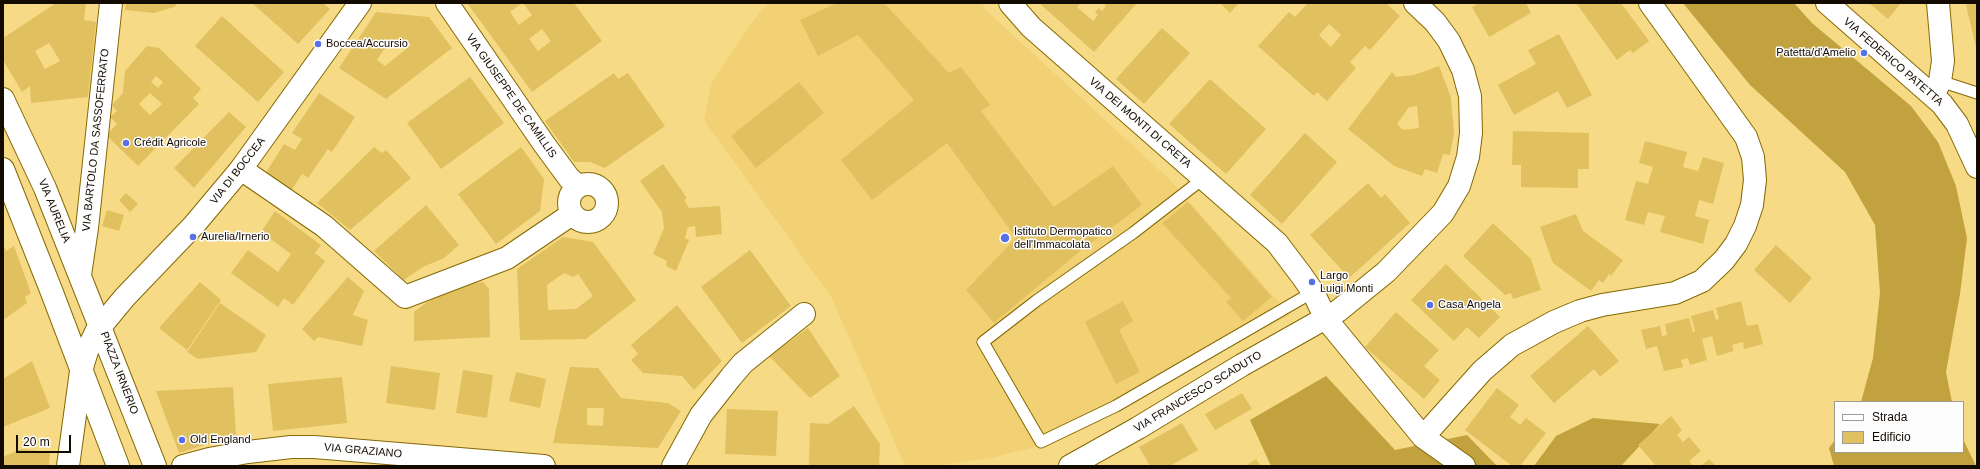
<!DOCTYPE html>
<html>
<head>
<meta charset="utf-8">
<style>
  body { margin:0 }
  #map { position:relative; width:1980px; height:469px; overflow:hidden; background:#f7da86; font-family:Helvetica,sans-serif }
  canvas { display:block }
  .frame { position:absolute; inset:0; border:4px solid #130a00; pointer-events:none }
  .legend { position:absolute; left:1834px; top:401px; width:130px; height:52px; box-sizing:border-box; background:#fdfdfd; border:1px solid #9f9c98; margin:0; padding:5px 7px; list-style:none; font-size:12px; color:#130a00 }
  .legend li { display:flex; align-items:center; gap:8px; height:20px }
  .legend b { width:20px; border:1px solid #9f9c98 }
  .scale { position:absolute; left:16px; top:435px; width:55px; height:18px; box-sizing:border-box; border:2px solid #130a00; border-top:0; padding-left:5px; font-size:12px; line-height:14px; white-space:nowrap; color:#130a00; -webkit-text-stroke:3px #fdfdfd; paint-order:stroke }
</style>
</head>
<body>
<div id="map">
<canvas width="1980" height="469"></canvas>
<div class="frame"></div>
<ul class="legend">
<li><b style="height:5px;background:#fff"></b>Strada</li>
<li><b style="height:11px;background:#e1c05f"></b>Edificio</li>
</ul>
<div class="scale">20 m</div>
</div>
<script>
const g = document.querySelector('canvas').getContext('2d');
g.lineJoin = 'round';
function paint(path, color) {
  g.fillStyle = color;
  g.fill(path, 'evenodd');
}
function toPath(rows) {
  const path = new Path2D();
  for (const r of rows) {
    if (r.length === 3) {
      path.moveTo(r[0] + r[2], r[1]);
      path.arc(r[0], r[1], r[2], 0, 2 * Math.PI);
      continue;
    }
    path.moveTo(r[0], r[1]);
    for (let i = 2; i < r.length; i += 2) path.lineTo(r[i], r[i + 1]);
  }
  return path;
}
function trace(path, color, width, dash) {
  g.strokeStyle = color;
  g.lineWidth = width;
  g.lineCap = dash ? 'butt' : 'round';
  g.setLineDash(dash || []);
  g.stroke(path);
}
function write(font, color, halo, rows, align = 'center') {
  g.font = font + ' Helvetica,sans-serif';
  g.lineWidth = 3;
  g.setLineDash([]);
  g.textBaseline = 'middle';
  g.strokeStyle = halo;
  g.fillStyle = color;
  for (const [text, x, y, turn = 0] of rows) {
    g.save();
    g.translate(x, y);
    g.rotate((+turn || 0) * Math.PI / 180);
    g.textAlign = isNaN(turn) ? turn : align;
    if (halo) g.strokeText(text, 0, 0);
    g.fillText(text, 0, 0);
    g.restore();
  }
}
const built = toPath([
  [768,3,981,3,988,12,1168,178,1290,315,1047,444,990,458,935,466,905,466,832,298,704,120,712,82,749,26]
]);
const forest = toPath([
  [1683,3,1794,3,1812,23,1911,106,1938,142,1956,186,1967,238,1960,294,1946,372,1952,402,1861,402,1873,358,1880,293,1875,225,1845,172,1750,85],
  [1326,376,1395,450,1467,435,1497,466,1271,466,1250,420],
  [1593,418,1660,424,1621,466,1534,466,1556,436],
  [1963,439,1976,466,1834,466,1829,448,1835,440,1835,452,1963,452]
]);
const building = toPath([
  [56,3,86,3,84,20,96,22,88,97,31,103,30,86,22,92,3,60,3,38],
  [49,43,60,61,45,69,35,51],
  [126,3,178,3,174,7,154,13,125,10],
  [252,3,323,3,330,9,298,44],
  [467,3,522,3,510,12,519,25,532,15,523,3,574,3,602,41,532,92],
  [542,29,551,41,538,51,529,39],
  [837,3,884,3,949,73,961,67,990,105,981,111,1054,207,1113,166,1142,205,1079,252,994,323,966,290,1016,238,947,143,872,200,841,160,914,100,858,35,818,56,800,20],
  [1039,3,1081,3,1077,7,1093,21,1098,15,1095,12,1099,8,1102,11,1106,6,1103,3,1137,3,1094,52],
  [1220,3,1239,3,1230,13],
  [1308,3,1386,3,1400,16,1370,50,1365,46,1350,62,1356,68,1327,101,1317,92,1314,96,1258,46,1289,12,1295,17],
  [1329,24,1341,35,1331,47,1319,35],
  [1479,3,1526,3,1531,13,1489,37,1472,7],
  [1576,3,1621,3,1649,41,1633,53,1630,50,1617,60],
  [1869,3,1901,3,1888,19],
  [1975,3,1977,3,1976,47,1966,5],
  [376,12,429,17,452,48,386,99,339,68],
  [390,40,408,42,411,45,385,66,377,60],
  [222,16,284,72,258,102,195,46],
  [1162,28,1190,53,1144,104,1116,79],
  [1559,34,1592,95,1567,108,1558,91,1514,115,1498,85,1536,64,1528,50],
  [147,46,159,48,201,89,193,98,199,104,138,166,106,135,117,124,110,117,117,111,112,105,123,93,125,71],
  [156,76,163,82,158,88,151,82],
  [150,93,162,104,150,115,139,104],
  [1439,66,1451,98,1454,134,1450,155,1443,154,1437,173,1425,169,1422,176,1394,166,1348,129,1392,72,1396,77,1414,75],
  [1417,106,1419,128,1403,130,1397,124,1409,107],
  [614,73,618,79,628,73,665,126,605,168,590,162,574,162,545,121],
  [470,77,504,123,441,169,407,123],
  [1210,79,1266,129,1226,174,1169,124],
  [799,82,824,113,756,168,731,136],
  [319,93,355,117,332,152,328,149,308,178,302,174,291,191,265,174,284,144,295,150,302,139,292,133],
  [229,112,246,127,194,188,174,168],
  [1513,131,1589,133,1589,169,1578,169,1578,188,1521,187,1521,165,1512,165],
  [1305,133,1337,162,1282,224,1250,195],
  [1645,141,1687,152,1683,167,1698,171,1703,157,1724,163,1713,204,1699,200,1695,216,1709,220,1703,244,1660,232,1665,216,1648,212,1644,225,1625,220,1636,181,1648,184,1653,167,1639,163],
  [374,147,382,153,386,150,411,178,350,230,317,203],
  [521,147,544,179,540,211,496,244,458,194],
  [663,164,687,198,684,200,689,208,720,206,722,234,696,237,695,226,688,227,685,238,689,240,676,271,666,266,667,261,653,254,664,228,662,212,640,181],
  [1368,183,1381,198,1385,194,1410,223,1349,278,1310,235],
  [126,193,138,204,130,212,119,200],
  [1188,202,1272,297,1243,321,1226,302,1231,298,1162,223],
  [426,205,459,245,444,258,423,267,404,280,374,251],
  [107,210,124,215,119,231,102,226],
  [275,211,321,245,315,253,325,261,293,305,284,298,278,307,231,273,248,250,278,272,291,254,261,232],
  [1576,214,1583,231,1623,260,1611,276,1609,274,1603,283,1599,280,1591,291,1553,263,1540,227],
  [1493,223,1531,259,1541,290,1513,299,1511,293,1505,295,1463,256],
  [563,237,593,242,636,300,586,339,520,340,517,269],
  [564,273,573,277,578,274,593,296,576,309,548,310,547,285],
  [3,244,6,251,14,246,31,293,25,297,27,303,3,320],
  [1776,245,1812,278,1790,303,1754,270],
  [750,250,791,306,742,343,701,287],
  [1446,264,1500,317,1479,338,1467,327,1454,341,1411,300],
  [348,277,364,291,353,315,368,320,362,346,318,337,314,341,302,329],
  [200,282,221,300,187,350,159,328],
  [483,282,489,289,490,337,414,341,414,312,427,302,444,293,462,285],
  [1123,301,1133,321,1119,330,1140,372,1116,384,1085,322],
  [1741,301,1747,326,1758,324,1763,344,1744,349,1743,342,1732,345,1734,351,1717,356,1712,336,1702,339,1707,360,1690,365,1688,358,1681,360,1683,367,1664,371,1657,346,1646,349,1641,330,1660,326,1662,336,1667,335,1665,324,1689,318,1693,332,1695,331,1691,316,1713,310,1716,320,1719,319,1716,308],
  [220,303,266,335,256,352,198,359,187,352],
  [677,305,722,361,694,390,682,376,643,373,631,360,638,354,631,345],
  [1396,312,1439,350,1424,366,1440,380,1424,399,1365,347],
  [1588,326,1619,361,1600,377,1594,369,1554,403,1530,376],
  [808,328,840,376,810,398,769,356],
  [32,361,50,408,3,427,3,379],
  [391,366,440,373,435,410,386,403],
  [570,367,598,368,621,398,668,403,681,411,658,448,553,443],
  [587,408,604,408,603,426,587,425],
  [463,370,493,375,487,418,456,413],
  [516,372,546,379,540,408,509,401],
  [342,377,347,423,273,431,268,384],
  [233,387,236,435,179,453,156,391],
  [1497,388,1519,405,1510,417,1520,425,1526,418,1546,433,1520,466,1512,466,1465,430],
  [1242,393,1252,409,1215,430,1205,414],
  [854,406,880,444,879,466,809,466,810,423,828,424],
  [727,409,778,411,776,456,725,454],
  [1671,416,1682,430,1677,435,1683,442,1689,437,1701,451,1689,461,1693,466,1656,466,1638,445],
  [1182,423,1198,450,1170,466,1150,466,1139,447],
  [21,449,50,452,49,466,3,466,3,457],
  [1256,459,1261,466,1245,466],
  [1709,459,1716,466,1701,466]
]);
const service = toPath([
  [1940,81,1977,93],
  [1204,178,1133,233,1036,301,983,342,1041,442,1116,406,1313,292]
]);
const minor = toPath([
  [447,3,544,144,569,178,578,186],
  [1010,3,1031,27,1277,243,1302,276,1313,292,1326,319,1423,437,1464,466],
  [1827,3,1942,104,1957,124,1977,167],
  [1934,95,1940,81,1943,61,1938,3],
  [241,169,324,226,405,297,507,258,572,214],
  [588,203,19],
  [1423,437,1482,371,1512,345,1554,322,1580,311,1602,305,1675,293,1702,281,1724,260,1736,244,1745,226,1752,205,1755,180,1753,157,1746,137,1650,3],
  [183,466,209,459,248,452,291,447,314,447,544,466],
  [673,466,701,415,731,377,743,363,804,314],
  [1070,466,1138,428,1242,365,1338,311,1386,272,1443,213,1459,186,1468,157,1471,133,1470,96,1463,70,1449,41,1435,22,1415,3]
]);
const tertiary = toPath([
  [68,466,81,371,87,351,96,332,125,297,194,225,241,169,360,3]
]);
const secondary = toPath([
  [3,99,45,188,155,466],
  [3,169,51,290,118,466],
  [80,275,87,228,111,3]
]);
const markers = [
  [318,44,4,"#5770e6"],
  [1864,53,4,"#5770e6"],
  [126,143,4,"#5770e6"],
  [193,237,4,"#5770e6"],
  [1005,238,5,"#5770e6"],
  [1312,282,4,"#5770e6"],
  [1430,305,4,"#5770e6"],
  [182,440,4,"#5770e6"]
];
const poiNames = [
  ["Boccea/Accursio",326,44],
  ["Patetta/d'Amelio",1856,53,"right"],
  ["Crédit Agricole",134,143],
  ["Istituto Dermopatico",1014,232],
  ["dell'Immacolata",1014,245],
  ["Aurelia/Irnerio",201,237],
  ["Largo",1320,276],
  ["Luigi Monti",1320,289],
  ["Casa Angela",1438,305],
  ["Old England",190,440]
];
const streetNames = [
  ["VIA FEDERICO PATETTA",1893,62,41],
  ["VIA GIUSEPPE DE CAMILLIS",511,96,55],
  ["VIA DEI MONTI DI CRETA",1140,123,41],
  ["VIA BARTOLO DA SASSOFERRATO",96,140,-84],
  ["VIA DI BOCCEA",238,171,-52],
  ["VIA AURELIA",54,211,68],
  ["PIAZZA IRNERIO",119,373,69],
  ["VIA FRANCESCO SCADUTO",1198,392,-31],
  ["VIA GRAZIANO",363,451,5]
];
paint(built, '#f1d174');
paint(forest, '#c2a23e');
paint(building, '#e1c05f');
trace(service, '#846902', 13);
trace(minor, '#846902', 24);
trace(tertiary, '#846902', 24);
trace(secondary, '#846902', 24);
trace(service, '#fff', 11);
trace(minor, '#fff', 22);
trace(tertiary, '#fff', 22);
trace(secondary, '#fff', 22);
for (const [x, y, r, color] of markers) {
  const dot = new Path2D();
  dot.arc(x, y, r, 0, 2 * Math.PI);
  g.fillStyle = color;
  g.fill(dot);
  trace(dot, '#fdfdfd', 1.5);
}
write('11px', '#130a00', '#fdfdfd', poiNames, 'left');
write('11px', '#130a00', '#fdfdfd', streetNames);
</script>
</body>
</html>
